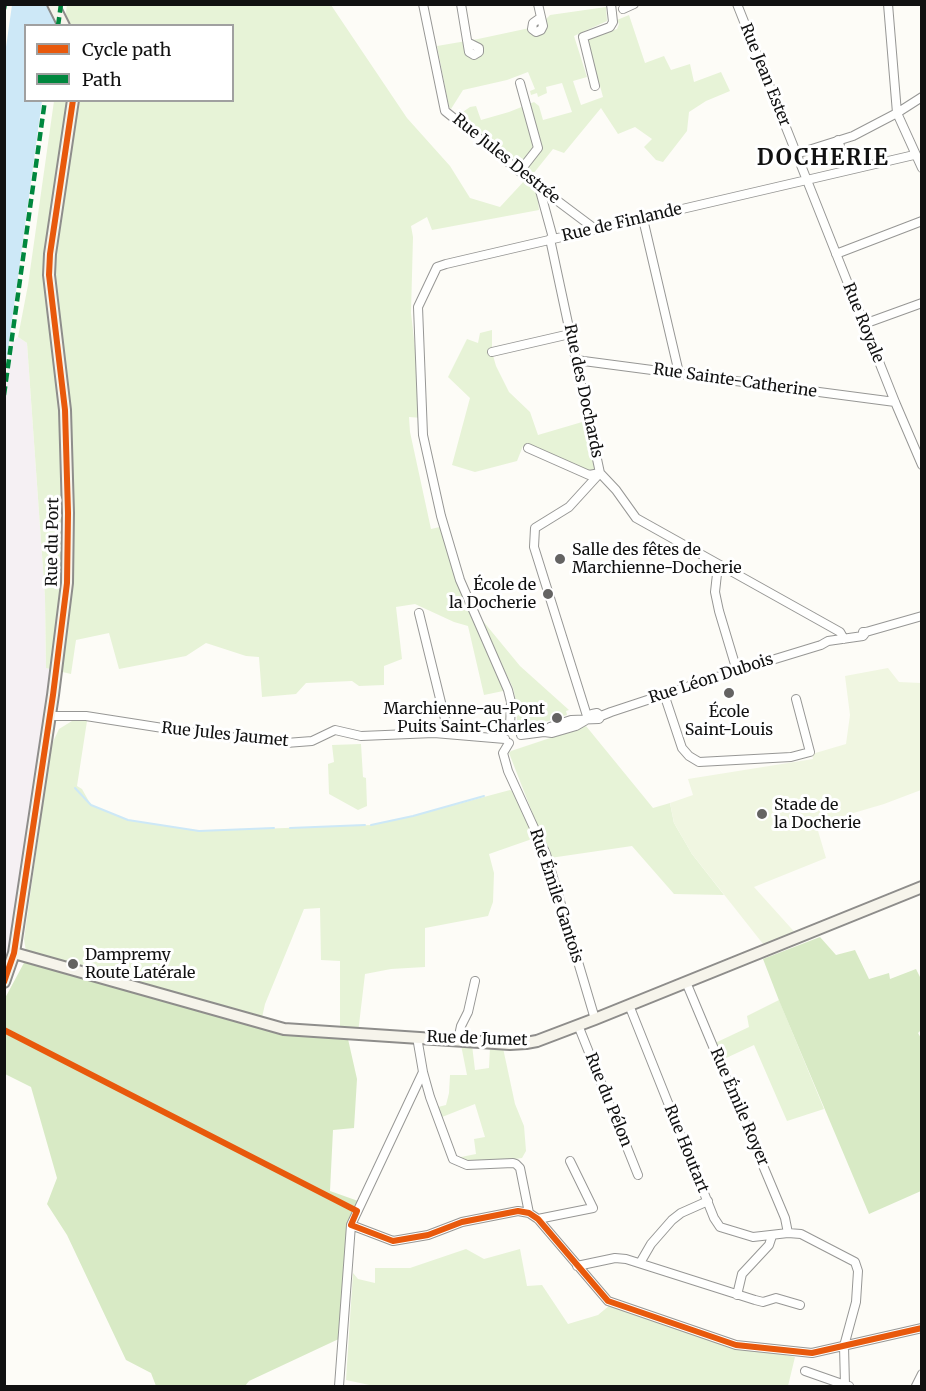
<!DOCTYPE html>
<html>
<head>
<meta charset="utf-8">
<style>
  body { margin:0 }
  #map { position:relative; width:926px; height:1391px; overflow:hidden; background:#fdfcf7; font-family:Merriweather,serif }
  canvas { display:block }
  .frame { position:absolute; inset:0; border:6px solid #111; pointer-events:none }
  .legend { position:absolute; left:24px; top:24px; width:210px; height:78px; box-sizing:border-box; background:#fff; border:2px solid #a0a0a0; margin:0; padding:8px 10px; list-style:none; font-size:18px; color:#111 }
  .legend li { display:flex; align-items:center; gap:12px; height:30px }
  .legend b { width:30px; border:2px solid #a0a0a0 }
</style>
</head>
<body>
<div id="map">
<canvas width="926" height="1391"></canvas>
<div class="frame"></div>
<ul class="legend">
<li><b style="height:8px;background:#e8590c"></b>Cycle path</li>
<li><b style="height:8px;background:#00873e"></b>Path</li>
</ul>
</div>
<script>
const g = document.querySelector('canvas').getContext('2d');
g.lineJoin = 'round';
function paint(path, color) {
  g.fillStyle = color;
  g.fill(path, 'evenodd');
}
function toPath(rows) {
  const path = new Path2D();
  for (const r of rows) {
    path.moveTo(r[0], r[1]);
    for (let i = 2; i < r.length; i += 2) path.lineTo(r[i], r[i + 1]);
  }
  return path;
}
function trace(path, color, width, dash) {
  g.strokeStyle = color;
  g.lineWidth = width;
  g.lineCap = dash ? 'butt' : 'round';
  g.setLineDash(dash || []);
  g.stroke(path);
}
function write(font, color, halo, rows, align = 'center') {
  g.font = font + ' Merriweather,serif';
  g.lineWidth = 6;
  g.setLineDash([]);
  g.textBaseline = 'middle';
  g.strokeStyle = halo;
  g.fillStyle = color;
  for (const [text, x, y, turn = 0] of rows) {
    g.save();
    g.translate(x, y);
    g.rotate((+turn || 0) * Math.PI / 180);
    g.textAlign = isNaN(turn) ? turn : align;
    if (halo) g.strokeText(text, 0, 0);
    g.fillText(text, 0, 0);
    g.restore();
  }
}
const industrial = toPath([
  [18,337,27,343,45,597,46,668,53,669,5,972,4,395,11,343]
]);
const green = toPath([
  [67,5,331,5,407,118,450,166,470,198,500,207,526,179,537,190,539,210,432,230,427,217,411,226,413,237,411,313,423,418,409,417,410,432,431,529,444,526,452,560,508,690,484,695,468,626,454,622,415,604,396,607,402,659,384,666,384,685,359,686,352,681,306,683,296,694,262,697,259,657,246,656,206,643,186,656,119,669,109,633,76,640,71,674,46,668,45,597,27,343,18,337,28,285,54,101,232,100,232,26,64,25],
  [606,7,607,21,574,36,587,77,573,81,581,105,603,97,587,39,617,29,619,24,617,20,629,15,645,63,664,56,671,70,690,64,694,82,721,72,730,91,706,101,689,112,687,131,663,162,656,160,644,147,652,139,635,127,618,134,601,108,564,153,553,149,533,174,457,116,470,107,476,106,481,120,509,112,534,102,539,106,543,120,572,112,562,83,546,87,547,93,538,97,537,93,531,95,530,91,535,89,528,72,507,80,463,90,451,109,449,107,437,46,478,39,539,26,550,15],
  [834,150,835,153,840,152,842,160,811,168,809,161,812,158],
  [492,330,492,352,496,366,509,392,530,412,538,435,589,420,600,473,589,475,523,446,517,461,475,472,452,465,470,398,448,377,467,339,478,343,480,333],
  [478,615,520,666,569,710,566,711,567,715,529,727,517,721,516,701,513,688],
  [72,721,87,721,77,786,82,789,91,805,128,820,199,831,371,825,413,816,510,790,520,796,532,839,489,854,494,873,493,902,488,916,425,928,425,967,391,969,365,974,358,1033,340,1032,340,961,321,960,320,908,304,909,265,1004,261,1022,26,952,24,939,51,746,59,729],
  [586,726,653,808,670,803,674,823,692,854,724,895,674,894,632,846,550,858,509,753,511,751],
  [361,744,363,777,366,778,367,806,358,810,329,794,328,764,334,762,332,745],
  [779,1000,824,1109,787,1121,754,1045,724,1059,715,1043,749,1027,747,1016],
  [461,1045,472,1045,475,1070,489,1068,490,1047,503,1048,515,1104,524,1126,526,1151,522,1158,475,1165,456,1158,476,1154,474,1139,485,1137,475,1104,437,1119,438,1107,446,1105,449,1093,450,1075,467,1075],
  [466,1249,484,1259,520,1249,527,1286,542,1285,568,1324,598,1315,610,1305,739,1345,795,1357,788,1386,374,1386,346,1380,353,1273,358,1279,375,1283,375,1268,410,1268]
]);
const forest = toPath([
  [820,937,836,955,855,950,869,979,889,973,890,979,916,969,921,979,921,1030,918,1033,922,1040,921,1191,869,1214,780,1003,763,959],
  [25,961,274,1026,348,1039,357,1079,354,1128,333,1130,330,1191,361,1202,348,1266,343,1337,249,1381,245,1386,156,1386,151,1373,126,1360,67,1235,47,1204,57,1178,31,1087,5,1074,4,1000]
]);
const pitch = toPath([
  [888,668,899,682,921,683,921,790,884,804,816,824,826,858,754,887,799,937,767,949,692,854,674,823,670,803,693,795,688,779,813,759,812,754,846,744,850,715,845,676]
]);
const water = toPath([
  [12,5,58,5,55,25,26,26,26,100,42,101,5,372,5,54]
]);
const stream = toPath([
  [75,788,91,805,128,820,199,831,274,828],
  [371,825,413,816,484,796],
  [290,828,365,825]
]);
const street = toPath([
  [423,4,445,111,539,187,595,229],
  [461,4,469,52,474,55,479,52,479,48,469,43],
  [538,4,543,26,541,30,536,32,532,29,533,23,540,18],
  [737,4,895,402,922,465],
  [888,4,897,113,922,168],
  [623,9,634,4],
  [595,86,583,37,610,27,613,22,611,4],
  [838,140,848,170],
  [796,154,853,136,897,113,922,97],
  [520,171,538,148,520,83],
  [539,187,553,238],
  [643,219,679,373],
  [550,239,600,473,569,507,535,528,534,547,588,719],
  [836,254,922,221],
  [864,324,922,303],
  [492,352,570,334],
  [576,360,895,402],
  [528,448,589,475,600,473,616,490,636,518,840,632,844,639],
  [718,565,715,592,719,611,737,671],
  [419,613,447,727,446,734],
  [863,632,866,632,922,616],
  [664,694,682,748,689,756,699,762,791,757,810,752,796,699],
  [49,716,86,716,201,734,286,743,312,741,335,730,361,736,434,733,505,739],
  [510,727,511,702,508,690,460,580,441,516,423,435,418,307,437,267,446,264,914,155],
  [544,732,550,727,571,720,599,719,601,716,611,712,726,674,821,645,828,641,863,636,866,632],
  [521,735,544,732,552,733,576,726,588,719,592,714,597,713,601,716],
  [509,743,503,753,508,771,546,854,595,1019],
  [686,982,785,1218,788,1233],
  [629,1005,714,1218,720,1227,753,1237,788,1233,801,1234,855,1262,858,1271,856,1302,844,1346,845,1385,849,1386],
  [578,1025,638,1175],
  [458,1040,461,1026,468,1012,475,981],
  [423,1072,430,1097,453,1159,467,1165,513,1163,516,1164,520,1168,529,1213],
  [538,1219,593,1208,570,1161],
  [351,1225,393,1241,428,1235,462,1222,518,1211,529,1213,538,1219,608,1301,736,1345,812,1353,922,1328],
  [640,1263,651,1244,672,1220,681,1213,708,1201],
  [577,1266,615,1258,626,1259,755,1300,763,1302,776,1298,800,1305],
  [737,1295,742,1274,769,1245,772,1236],
  [805,1371,845,1385],
  [339,1386,351,1225,423,1072,417,1037],
  [916,1386,922,1374]
]);
const secondary = toPath([
  [53,4,64,26],
  [14,953,284,1029,510,1044,526,1043,537,1041,595,1019,922,887],
  [4,982,14,953,53,695,67,583,68,513,65,410,49,275,50,254,73,100]
]);
const quiet = toPath([
  [4,9,5,4],
  [58,26,61,4],
  [4,395,45,100]
]);
const cycleway = toPath([
  [4,982,14,953,53,695,67,583,68,513,65,410,49,275,50,254,73,100],
  [4,1030,357,1211,351,1225,393,1241,428,1235,462,1222,518,1211,529,1213,538,1219,608,1301,736,1345,812,1353,922,1328]
]);
const markers = [
  [560,559,6,"#646362"],
  [548,594,6,"#646362"],
  [729,693,6,"#646362"],
  [557,718,6,"#646362"],
  [762,814,6,"#646362"],
  [73,964,6,"#646362"]
];
const streetNames = [
  ["Rue Jean Ester",765,75,68],
  ["Rue Jules Destrée",506,159,39],
  ["Rue de Finlande",622,223,-13],
  ["Rue Royale",863,323,68],
  ["Rue Sainte-Catherine",735,381,8],
  ["Rue des Dochards",583,391,78],
  ["Rue du Port",53,542,-89],
  ["Rue Léon Dubois",711,679,-18],
  ["Rue Jules Jaumet",225,735,6],
  ["Rue Émile Gantois",556,896,72],
  ["Rue de Jumet",477,1039,2],
  ["Rue du Pélon",608,1100,68],
  ["Rue Émile Royer",739,1107,67],
  ["Rue Houtart",686,1149,68]
];
const poiNames = [
  ["Salle des fêtes de",572,550],
  ["Marchienne-Docherie",572,568],
  ["École de",536,585,"right"],
  ["la Docherie",536,603,"right"],
  ["Marchienne-au-Pont",545,709,"right"],
  ["Puits Saint-Charles",545,727,"right"],
  ["École",729,712,"center"],
  ["Saint-Louis",729,730,"center"],
  ["Stade de",774,805],
  ["la Docherie",774,823],
  ["Dampremy",85,955],
  ["Route Latérale",85,973]
];
const districtNames = [
  ["DOCHERIE",823,159]
];
paint(industrial, '#f5f0f3');
paint(green, '#e7f3d7');
paint(forest, '#d8eac5');
paint(pitch, '#f0f6e1');
paint(water, '#cde8f7');
trace(stream, '#cde8f7', 2);
trace(street, '#979795', 10);
trace(secondary, '#8e8d8b', 14);
trace(street, '#fffffe', 8);
trace(secondary, '#f6f4eb', 10);
trace(quiet, '#00873e', 4.5, [9, 4.5]);
trace(cycleway, '#e8590c', 6);
for (const [x, y, r, color] of markers) {
  const dot = new Path2D();
  dot.arc(x, y, r, 0, 2 * Math.PI);
  g.fillStyle = color;
  g.fill(dot);
  trace(dot, '#fff', 2);
}
write('16px', '#111', '#fff', streetNames);
write('16px', '#111', '#fff', poiNames, 'left');
g.letterSpacing = '1.5px';
write('bold 22px', '#111', '#fff', districtNames);
g.letterSpacing = '0px';
</script>
</body>
</html>
